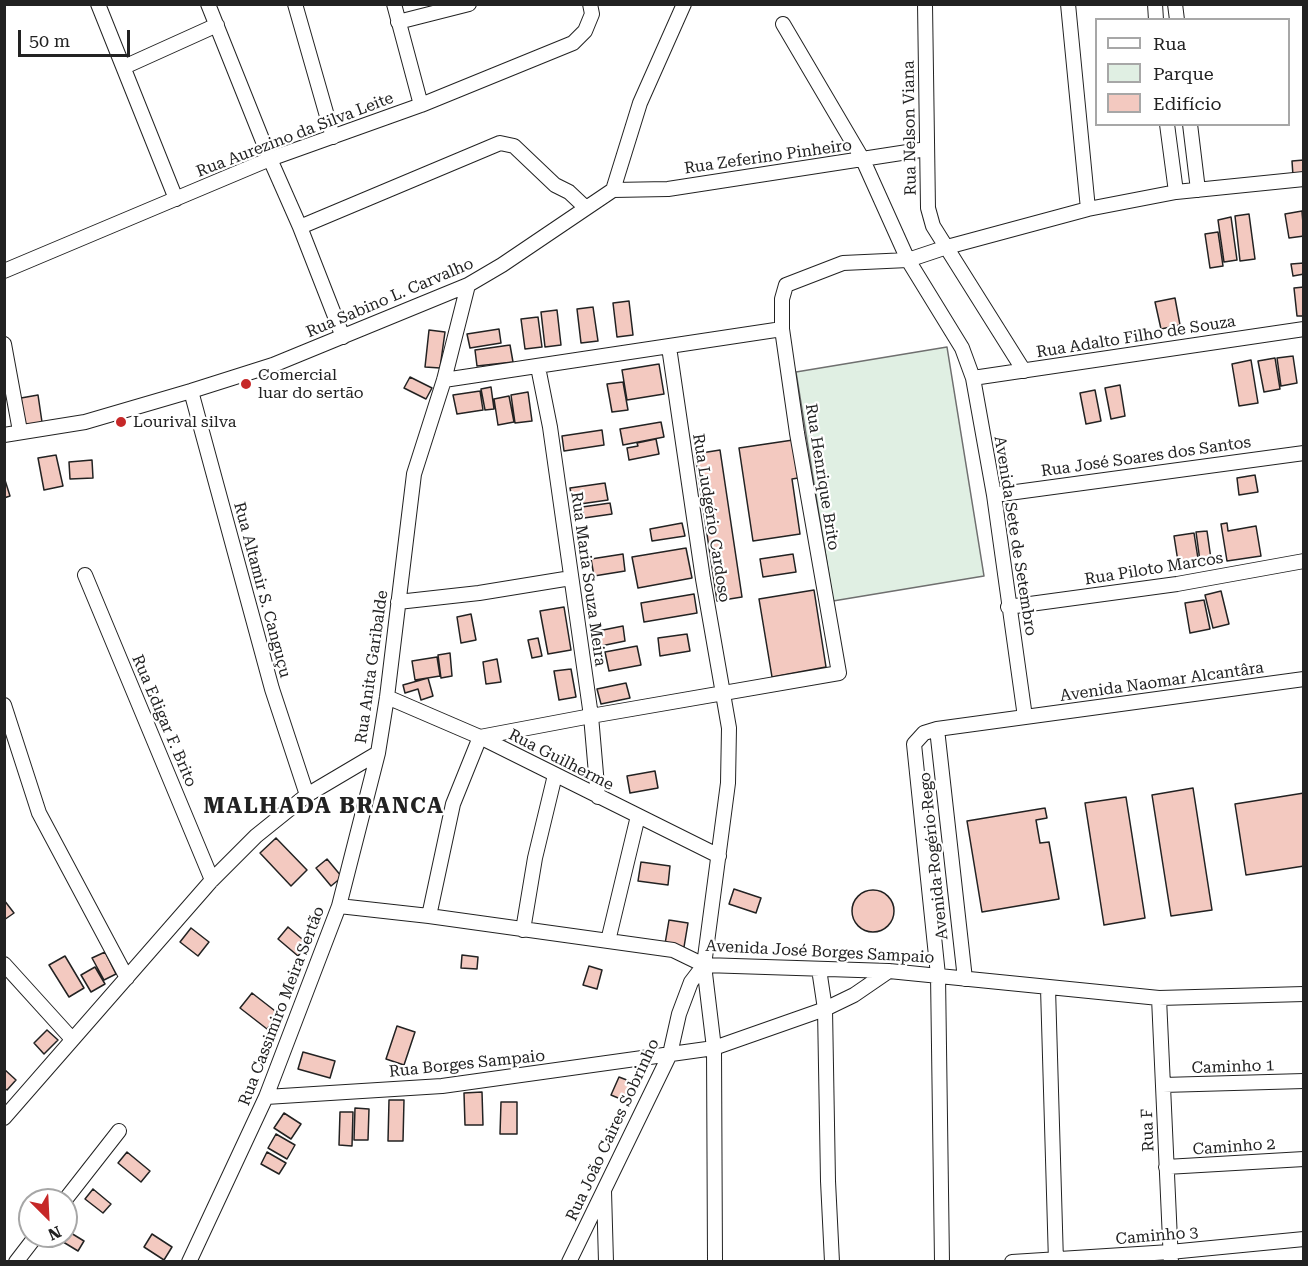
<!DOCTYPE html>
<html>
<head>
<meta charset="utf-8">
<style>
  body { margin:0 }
  #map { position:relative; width:1308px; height:1266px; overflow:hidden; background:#fff; font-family:"Roboto Serif",serif }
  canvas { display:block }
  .frame { position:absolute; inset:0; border:6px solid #222; pointer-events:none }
  .legend { position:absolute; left:1095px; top:18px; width:195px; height:108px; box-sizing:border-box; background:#fff; border:2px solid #a7a7a7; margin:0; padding:8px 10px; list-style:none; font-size:18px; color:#222 }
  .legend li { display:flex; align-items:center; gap:12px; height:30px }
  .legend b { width:30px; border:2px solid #a7a7a7 }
  .north { position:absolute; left:18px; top:1188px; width:60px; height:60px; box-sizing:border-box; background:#fff; border:2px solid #a7a7a7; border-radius:50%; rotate:156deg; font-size:16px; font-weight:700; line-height:24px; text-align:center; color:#222 }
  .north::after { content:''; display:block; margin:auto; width:21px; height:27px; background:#c62828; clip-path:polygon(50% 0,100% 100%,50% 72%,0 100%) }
  .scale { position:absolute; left:18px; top:30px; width:112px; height:27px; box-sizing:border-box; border:3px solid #222; border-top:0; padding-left:8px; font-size:18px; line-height:21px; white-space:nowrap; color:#222; -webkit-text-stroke:4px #fff; paint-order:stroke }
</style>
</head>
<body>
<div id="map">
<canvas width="1308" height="1266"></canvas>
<div class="frame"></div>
<ul class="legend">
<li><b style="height:8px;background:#fff"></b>Rua</li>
<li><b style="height:16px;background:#e0efe3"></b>Parque</li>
<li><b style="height:16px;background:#f3c9c0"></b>Edifício</li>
</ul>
<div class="north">N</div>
<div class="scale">50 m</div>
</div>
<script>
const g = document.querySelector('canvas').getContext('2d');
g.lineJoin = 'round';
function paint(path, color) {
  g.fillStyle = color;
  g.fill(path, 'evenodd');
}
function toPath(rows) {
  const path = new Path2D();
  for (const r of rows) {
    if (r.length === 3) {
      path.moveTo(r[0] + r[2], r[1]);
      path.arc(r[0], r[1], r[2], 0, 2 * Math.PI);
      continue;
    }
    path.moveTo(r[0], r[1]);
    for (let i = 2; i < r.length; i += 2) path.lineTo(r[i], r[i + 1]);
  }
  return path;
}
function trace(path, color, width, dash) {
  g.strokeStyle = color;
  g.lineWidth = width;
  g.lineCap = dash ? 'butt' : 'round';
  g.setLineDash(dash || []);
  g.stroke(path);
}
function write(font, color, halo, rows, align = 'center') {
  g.font = font + ' "Roboto Serif",serif';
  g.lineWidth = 4.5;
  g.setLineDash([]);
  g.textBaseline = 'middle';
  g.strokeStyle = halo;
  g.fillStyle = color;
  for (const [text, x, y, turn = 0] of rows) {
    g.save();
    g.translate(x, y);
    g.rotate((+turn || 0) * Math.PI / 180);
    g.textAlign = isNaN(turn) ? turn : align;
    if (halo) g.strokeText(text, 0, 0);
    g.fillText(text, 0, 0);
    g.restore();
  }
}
const green = toPath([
  [947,347,984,576,833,601,796,372,947,347]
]);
const building = toPath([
  [1304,160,1304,175,1293,176,1292,161,1304,160],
  [1302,211,1304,236,1289,238,1285,214,1302,211],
  [1249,214,1255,259,1240,261,1235,216,1249,214],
  [1231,217,1237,260,1224,262,1218,220,1231,217],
  [1218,232,1223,266,1210,268,1205,234,1218,232],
  [1304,263,1304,274,1293,276,1291,264,1304,263],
  [1304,287,1304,316,1297,316,1294,288,1304,287],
  [1175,298,1180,325,1161,329,1155,302,1175,298],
  [629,301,633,335,617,337,613,303,629,301],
  [593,307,598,341,581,343,577,309,593,307],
  [557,310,561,345,545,347,541,312,557,310],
  [538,317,542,347,525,349,521,319,538,317],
  [499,329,501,343,470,348,467,334,499,329],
  [429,330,445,332,440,368,425,367,429,330],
  [510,345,513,362,477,366,475,350,510,345],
  [1293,356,1297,383,1281,386,1277,358,1293,356],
  [1275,358,1280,389,1264,392,1258,361,1275,358],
  [1251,360,1258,403,1239,406,1232,364,1251,360],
  [659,364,664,394,627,400,622,370,659,364],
  [410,377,432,388,426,399,404,388,410,377],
  [623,382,628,410,612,412,607,384,623,382],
  [1120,385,1125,416,1111,419,1105,388,1120,385],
  [491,387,494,409,485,410,481,389,491,387],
  [1095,390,1101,421,1086,424,1080,393,1095,390],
  [480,391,483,410,457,414,453,395,480,391],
  [528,392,532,421,515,423,511,395,528,392],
  [38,395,42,422,25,426,21,398,38,395],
  [509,396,514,422,498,425,494,399,509,396],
  [661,422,664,437,623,445,620,429,661,422],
  [602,430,604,445,564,451,562,436,602,430],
  [656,439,659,454,629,460,627,448,638,446,637,443,656,439],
  [793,440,798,478,792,479,800,534,753,541,739,448,793,440],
  [720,450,742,597,717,601,695,454,720,450],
  [56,455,63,486,44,490,38,458,56,455],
  [92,460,93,478,70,479,69,462,92,460],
  [1255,475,1258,492,1239,495,1237,478,1255,475],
  [4,477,10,496,4,498,4,477],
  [605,483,608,500,573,505,570,488,605,483],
  [610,503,612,514,584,518,582,507,610,503],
  [682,523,685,536,652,541,650,529,682,523],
  [1227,523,1228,531,1256,526,1261,556,1227,561,1221,524,1227,523],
  [1207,531,1211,559,1200,561,1196,532,1207,531],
  [1194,533,1199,565,1179,568,1174,536,1194,533],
  [686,548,692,578,638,588,632,557,686,548],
  [623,554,625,571,594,576,591,559,623,554],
  [793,554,796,572,763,577,760,559,793,554],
  [814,590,826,667,772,677,759,599,814,590],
  [1221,591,1229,624,1213,628,1205,595,1221,591],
  [694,594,697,613,644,622,641,603,694,594],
  [1204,600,1210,629,1190,633,1185,603,1204,600],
  [564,607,571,650,548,654,540,611,564,607],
  [471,614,476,640,461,643,457,617,471,614],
  [623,626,625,641,596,647,593,632,623,626],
  [687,634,690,651,660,656,658,638,687,634],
  [538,638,542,656,532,658,528,640,538,638],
  [637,646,641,665,609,671,605,652,637,646],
  [450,653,452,676,441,678,438,655,450,653],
  [437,657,440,676,415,680,412,661,437,657],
  [497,659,501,682,486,684,483,662,497,659],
  [571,669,576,697,559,700,554,671,571,669],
  [428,678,433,696,421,700,418,689,405,693,403,685,428,678],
  [626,683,630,698,601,704,597,689,626,683],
  [655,771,658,788,630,793,627,776,655,771],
  [1193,788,1212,910,1171,916,1152,795,1193,788],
  [1304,793,1304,866,1246,875,1235,804,1304,793],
  [1126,797,1145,918,1104,925,1085,803,1126,797],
  [1045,808,1047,818,1036,820,1040,843,1049,842,1059,899,982,912,967,821,1045,808],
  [276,838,307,870,291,886,260,853,276,838],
  [327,859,342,877,331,886,316,868,327,859],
  [641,862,670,866,668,885,638,881,641,862],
  [734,889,761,898,756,913,729,904,734,889],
  [873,911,21],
  [4,900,14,913,4,920,4,900],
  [669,920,688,923,684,947,665,944,669,920],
  [288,927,308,944,298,956,278,939,288,927],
  [191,928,209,942,198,956,180,942,191,928],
  [105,952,116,974,104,980,92,958,105,952],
  [462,955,478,957,477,969,461,968,462,955],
  [65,956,84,988,69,997,49,965,65,956],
  [589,966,602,970,597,989,583,985,589,966],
  [95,967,105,984,91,992,81,975,95,967],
  [252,993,279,1014,267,1029,240,1008,252,993],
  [397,1026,415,1032,404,1065,386,1059,397,1026],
  [47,1030,58,1040,44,1054,34,1043,47,1030],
  [303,1052,335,1061,330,1078,298,1069,303,1052],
  [4,1069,16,1080,7,1090,4,1088,4,1069],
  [619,1077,632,1082,623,1100,611,1095,619,1077],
  [482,1092,483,1125,465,1125,464,1093,482,1092],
  [389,1100,404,1100,403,1141,388,1141,389,1100],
  [501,1102,517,1102,517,1134,500,1134,501,1102],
  [355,1108,369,1109,368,1140,354,1140,355,1108],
  [340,1112,353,1112,352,1146,339,1145,340,1112],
  [284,1113,301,1124,291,1139,274,1128,284,1113],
  [276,1134,295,1145,287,1159,268,1148,276,1134],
  [127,1152,150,1171,141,1182,118,1163,127,1152],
  [267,1152,286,1163,279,1174,261,1164,267,1152],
  [93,1189,111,1204,103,1213,85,1199,93,1189],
  [66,1230,84,1241,78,1251,55,1237,66,1236,66,1230],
  [152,1234,172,1247,164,1260,144,1247,152,1234]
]);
const minor = toPath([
  [98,4,176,199],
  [208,4,270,159,300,227,343,337],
  [295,4,333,137],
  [394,4,421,105],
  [925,4,928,208,933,226,1024,371],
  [1068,4,1088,209],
  [1155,4,1156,20],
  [1175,4,1177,20],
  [398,22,469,4],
  [783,24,863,160,908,260,962,348,973,378,994,495,1025,717],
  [124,67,217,25],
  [1167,124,1176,192],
  [1190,124,1198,190],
  [613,190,668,189,927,149],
  [300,227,500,143,514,146,555,185,569,192,586,208],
  [4,271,270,159,421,105,573,43,585,31,592,14,590,4],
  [4,344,20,431],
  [538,367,550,427,591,716,598,797],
  [973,378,1304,329],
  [444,380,782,329],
  [191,391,272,689,307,795],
  [4,435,85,422,191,391,273,365,468,285,502,265,613,190,640,103,684,4],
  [994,495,1304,453],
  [85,575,212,880],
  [398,602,479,593,571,578],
  [1008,607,1177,584,1304,561],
  [387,697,480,737,719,856],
  [4,705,39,813,127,978],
  [937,729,965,979],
  [339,906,429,916,673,950,704,965,889,971,1159,998,1304,994],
  [429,916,453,804,480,737,591,716,839,673,797,433,782,329,782,299,786,285,843,263,908,260,947,247,1088,209,1176,192,1304,179],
  [523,930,535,858,555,775],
  [608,941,638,816],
  [4,964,72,1039],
  [704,965,714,1048,715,1262],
  [819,969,825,1009,828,1181,832,1262],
  [1048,988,1056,1262],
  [1159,998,1171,1262],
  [1163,1085,1304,1081],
  [266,1097,442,1086,714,1048,825,1009,854,995,889,971],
  [4,1118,212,880,256,836,307,795,378,753,387,697,414,474,444,380,468,285],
  [1166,1167,1304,1159],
  [604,1191,606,1262],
  [65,1200,119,1131],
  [16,1262,36,1236],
  [189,1262,266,1097,339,906,378,753],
  [569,1262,670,1054,679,1014,691,982,704,965,728,783,729,728,703,579,669,347],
  [942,1262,938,975,914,744,924,733,937,729,1304,679],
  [1012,1262,1170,1252,1304,1239]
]);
const markers = [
  [246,384,6,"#c62828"],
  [121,422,6,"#c62828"]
];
const streetNames = [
  ["Rua Nelson Viana",910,128,-91],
  ["Rua Aurezino da Silva Leite",295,135,-21],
  ["Rua Zeferino Pinheiro",768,157,-8],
  ["Rua Sabino L. Carvalho",390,298,-23],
  ["Rua Adalto Filho de Souza",1136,337,-9],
  ["Rua José Soares dos Santos",1146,457,-8],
  ["Rua Henrique Brito",822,477,81],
  ["Rua Ludgério Cardoso",711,518,81],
  ["Avenida Sete de Setembro",1015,536,81],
  ["Rua Piloto Marcos",1154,569,-9],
  ["Rua Maria Souza Meira",588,579,82],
  ["Rua Altamir S. Canguçu",262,590,75],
  ["Rua Anita Garibalde",372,667,-82],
  ["Avenida Naomar Alcantâra",1162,682,-8],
  ["Rua Edigar F. Brito",164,721,67],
  ["Rua Guilherme",561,760,27],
  ["Avenida Rogério Rego",934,856,-96],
  ["Avenida José Borges Sampaio",820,952,3],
  ["Rua Cassimiro Meira Sertão",282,1006,-69],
  ["Rua Borges Sampaio",467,1064,-6],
  ["Caminho 1",1233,1067,-2],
  ["Rua João Caires Sobrinho",613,1130,-65],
  ["Rua F",1148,1130,-92],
  ["Caminho 2",1234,1147,-4],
  ["Caminho 3",1157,1236,-5]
];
const poiNames = [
  ["Comercial",258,375],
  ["luar do sertão",258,393],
  ["Lourival silva",133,422]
];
const districtNames = [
  ["MALHADA BRANCA",324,807]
];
paint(green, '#e0efe3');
trace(green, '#6f6f6f', 1.5);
paint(building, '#f3c9c0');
trace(building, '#222', 1.5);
trace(minor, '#222', 16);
trace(minor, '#fff', 14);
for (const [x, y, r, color] of markers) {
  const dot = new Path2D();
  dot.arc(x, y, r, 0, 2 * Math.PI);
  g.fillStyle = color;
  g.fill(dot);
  trace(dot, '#fff', 2);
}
write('16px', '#222', '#fff', streetNames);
write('16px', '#222', '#fff', poiNames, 'left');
g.letterSpacing = '1.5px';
write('bold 22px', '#222', '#fff', districtNames);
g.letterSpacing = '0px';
</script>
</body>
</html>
